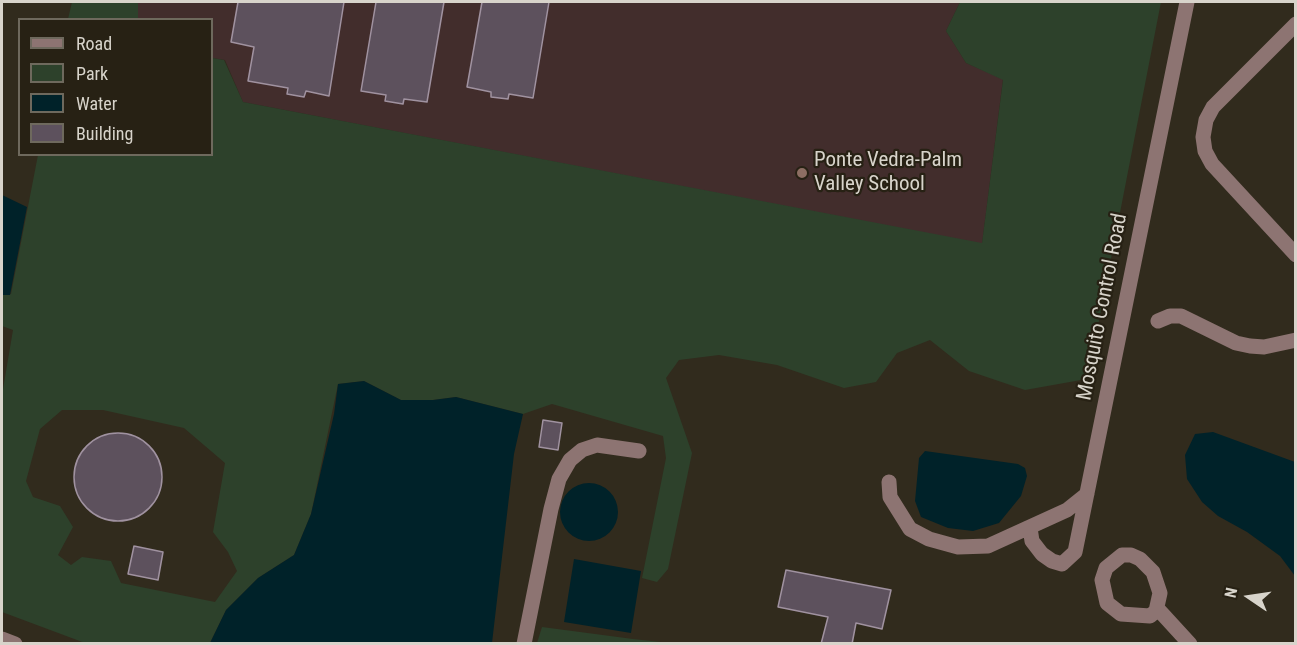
<!DOCTYPE html>
<html>
<head>
<meta charset="utf-8">
<style>
  body { margin:0 }
  #map { position:relative; width:1297px; height:645px; overflow:hidden; background:#312b1d; font-family:"Roboto Condensed",sans-serif }
  canvas { display:block }
  .frame { position:absolute; inset:0; border:3px solid #d8d4cb; pointer-events:none }
  .legend { position:absolute; left:18px; top:18px; width:195px; height:138px; box-sizing:border-box; background:#272114; border:2px solid #6e695d; margin:0; padding:8px 10px; list-style:none; font-size:18px; color:#d8d4cb }
  .legend li { display:flex; align-items:center; gap:12px; height:30px }
  .legend b { width:30px; border:2px solid #6e695d }
  .north { position:absolute; left:1219px; top:567px; width:60px; height:60px; -webkit-text-stroke:4px #272114; paint-order:stroke; rotate:283deg; font-size:16px; font-weight:700; line-height:24px; text-align:center; color:#d8d4cb }
  .north::after { content:''; display:block; margin:auto; width:21px; height:27px; background:#d8d4cb; clip-path:polygon(50% 0,100% 100%,50% 72%,0 100%) }
</style>
</head>
<body>
<div id="map">
<canvas width="1297" height="645"></canvas>
<div class="frame"></div>
<ul class="legend">
<li><b style="height:8px;background:#8d7472"></b>Road</li>
<li><b style="height:16px;background:#2d412b"></b>Park</li>
<li><b style="height:16px;background:#002229"></b>Water</li>
<li><b style="height:16px;background:#5d515d"></b>Building</li>
</ul>
<div class="north">N</div>
</div>
<script>
const g = document.querySelector('canvas').getContext('2d');
g.lineJoin = 'round';
function paint(path, color) {
  g.fillStyle = color;
  g.fill(path, 'evenodd');
}
function toPath(rows) {
  const path = new Path2D();
  for (const r of rows) {
    if (r.length === 3) {
      path.moveTo(r[0] + r[2], r[1]);
      path.arc(r[0], r[1], r[2], 0, 2 * Math.PI);
      continue;
    }
    path.moveTo(r[0], r[1]);
    for (let i = 2; i < r.length; i += 2) path.lineTo(r[i], r[i + 1]);
  }
  return path;
}
function trace(path, color, width, dash) {
  g.strokeStyle = color;
  g.lineWidth = width;
  g.lineCap = dash ? 'butt' : 'round';
  g.setLineDash(dash || []);
  g.stroke(path);
}
function write(font, color, halo, rows, align = 'center') {
  g.font = font + ' "Roboto Condensed",sans-serif';
  g.lineWidth = 4.5;
  g.setLineDash([]);
  g.textBaseline = 'middle';
  g.strokeStyle = halo;
  g.fillStyle = color;
  for (const [text, x, y, turn = 0] of rows) {
    g.save();
    g.translate(x, y);
    g.rotate((+turn || 0) * Math.PI / 180);
    g.textAlign = isNaN(turn) ? turn : align;
    if (halo) g.strokeText(text, 0, 0);
    g.fillText(text, 0, 0);
    g.restore();
  }
}
const education = toPath([
  [138,2,960,2,946,31,966,63,1003,79,982,244,243,102,225,60,212,58,212,20,138,20]
]);
const green = toPath([
  [72,2,138,2,138,19,68,19],
  [960,2,1161,2,1089,372,1081,380,1025,390,969,371,930,340,897,353,876,382,844,388,777,365,719,355,679,360,666,378,692,453,668,569,657,582,642,578,666,458,663,436,552,404,523,414,456,397,433,400,401,400,364,381,338,384,311,514,294,555,258,578,226,610,210,643,85,643,2,612,2,395,13,330,2,326,2,295,11,294,38,155,212,154,212,58,224,60,243,102,982,243,1003,80,966,63,946,31],
  [62,410,103,410,184,428,225,463,213,532,228,552,237,571,215,602,121,583,111,561,82,557,71,565,58,555,73,527,60,506,33,497,26,481,40,429],
  [542,627,633,639,670,643,537,643]
]);
const water = toPath([
  [2,195,27,207,10,295,2,295],
  [364,381,401,400,433,400,456,397,523,414,514,454,492,643,210,643,226,610,258,578,294,555,311,514,334,414,338,384],
  [1213,432,1295,462,1295,576,1280,556,1247,532,1218,516,1202,502,1187,479,1185,455,1195,434],
  [925,451,1018,464,1025,468,1027,476,1021,496,999,523,973,531,948,528,921,517,915,501,919,458],
  [589,512,29],
  [574,559,641,571,631,633,564,622]
]);
const building = toPath([
  [238,2,344,2,329,96,306,91,304,97,287,94,288,88,248,81,254,47,231,42,238,2],
  [376,2,444,2,427,102,404,99,403,104,385,101,386,95,361,91,376,2],
  [482,2,549,2,533,98,509,94,508,99,491,97,491,92,467,87,482,2],
  [543,420,562,423,558,450,539,447,543,420],
  [118,477,44],
  [134,546,163,552,158,580,128,574,134,546],
  [786,570,891,590,882,629,856,623,852,644,821,644,828,617,778,607,786,570]
]);
const minor = toPath([
  [1296,24,1213,107,1206,120,1203,137,1205,151,1212,164,1296,255],
  [1158,321,1170,316,1181,316,1236,343,1250,346,1264,347,1296,340],
  [889,482,890,497,910,529,929,539,958,547,988,546,1067,510,1087,494],
  [1030,528,1032,541,1042,554,1052,561,1062,564,1075,552,1187,2],
  [1122,555,1131,555,1140,559,1153,572,1160,593,1156,611,1150,616,1121,614,1107,603,1102,580,1106,568,1122,555],
  [1157,608,1190,644],
  [2,639,15,644],
  [524,644,551,509,559,479,570,460,582,450,597,445,639,451]
]);
const markers = [
  [802,173,6,"#8d6e63"]
];
const poiNames = [
  ["Ponte Vedra-Palm",814,161],
  ["Valley School",814,185]
];
const streetNames = [
  ["Mosquito Control Road",1103,307,-79]
];
paint(education, '#422d2c');
paint(green, '#2d412b');
paint(water, '#002229');
paint(building, '#5d515d');
trace(building, '#a092a0', 1.5);
trace(minor, '#8d7472', 15);
for (const [x, y, r, color] of markers) {
  const dot = new Path2D();
  dot.arc(x, y, r, 0, 2 * Math.PI);
  g.fillStyle = color;
  g.fill(dot);
  trace(dot, '#272114', 2);
}
write('21px', '#d8d4cb', '#272114', poiNames, 'left');
write('21px', '#d8d4cb', '#272114', streetNames);
</script>
</body>
</html>
